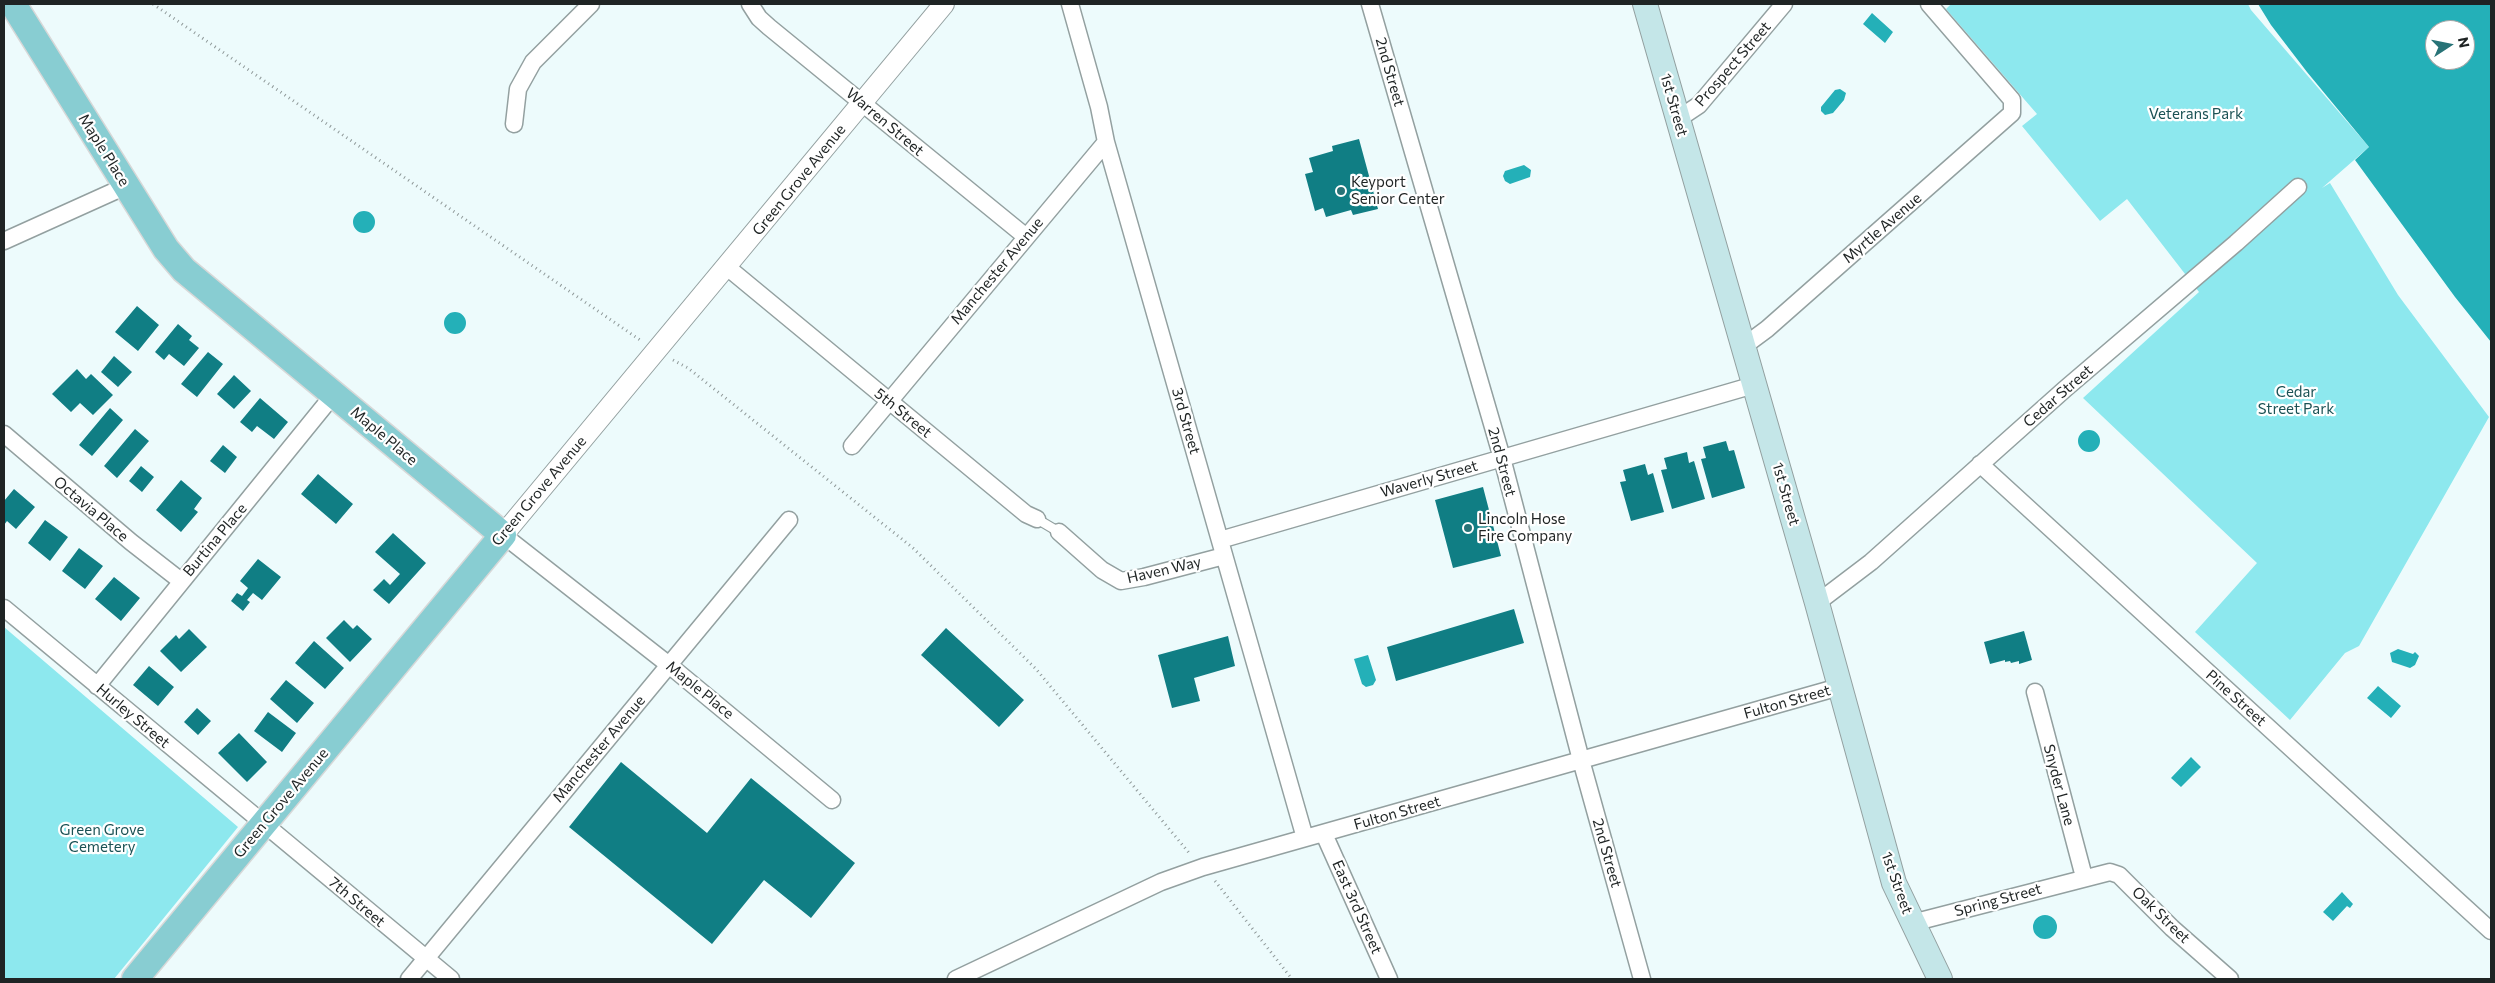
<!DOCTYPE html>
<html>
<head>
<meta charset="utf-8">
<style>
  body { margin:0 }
  #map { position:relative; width:2495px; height:983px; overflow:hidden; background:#edfbfc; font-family:Commissioner,sans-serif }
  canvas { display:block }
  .frame { position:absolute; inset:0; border:5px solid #1f2424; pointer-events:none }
  .north { position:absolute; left:2425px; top:20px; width:50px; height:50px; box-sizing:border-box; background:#fff; border:1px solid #a5a7a7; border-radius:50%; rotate:79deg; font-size:14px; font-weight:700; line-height:20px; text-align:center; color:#1f2424 }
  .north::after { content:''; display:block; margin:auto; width:18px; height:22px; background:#287377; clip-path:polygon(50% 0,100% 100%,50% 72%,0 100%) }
</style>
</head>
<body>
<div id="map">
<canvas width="2495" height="983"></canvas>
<div class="frame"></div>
<div class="north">N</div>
</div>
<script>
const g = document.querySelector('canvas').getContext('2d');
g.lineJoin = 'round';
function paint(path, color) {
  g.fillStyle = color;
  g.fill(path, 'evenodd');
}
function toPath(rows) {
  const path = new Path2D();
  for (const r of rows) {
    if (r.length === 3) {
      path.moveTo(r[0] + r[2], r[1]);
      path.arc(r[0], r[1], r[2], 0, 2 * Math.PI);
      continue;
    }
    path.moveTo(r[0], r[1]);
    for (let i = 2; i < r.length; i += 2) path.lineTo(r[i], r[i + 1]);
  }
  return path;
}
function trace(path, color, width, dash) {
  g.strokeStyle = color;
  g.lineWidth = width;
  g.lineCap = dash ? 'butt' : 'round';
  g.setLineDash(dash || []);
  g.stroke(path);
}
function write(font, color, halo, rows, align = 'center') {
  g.font = font + ' Commissioner,sans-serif';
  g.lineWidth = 4.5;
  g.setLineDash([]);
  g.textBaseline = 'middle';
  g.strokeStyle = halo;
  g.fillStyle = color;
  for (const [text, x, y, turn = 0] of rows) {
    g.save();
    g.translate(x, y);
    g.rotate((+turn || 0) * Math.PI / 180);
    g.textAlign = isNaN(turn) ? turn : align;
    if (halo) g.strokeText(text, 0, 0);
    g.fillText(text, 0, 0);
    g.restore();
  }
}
const green = toPath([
  [1951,4,2248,4,2251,10,2369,147,2322,188,2330,183,2398,295,2489,417,2359,646,2345,653,2290,720,2195,632,2257,563,2083,398,2199,292,2127,199,2100,221,2022,126,2037,114,1946,9],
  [4,627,238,827,114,979,4,979]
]);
const water = toPath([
  [2258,4,2491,4,2491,342,2455,297,2355,160,2369,147,2307,72,2271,25],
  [2435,30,2465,30,2465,60,2435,60],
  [1872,13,1893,32,1885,43,1863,24],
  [1840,89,1846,93,1844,100,1833,113,1825,115,1821,111,1821,107,1835,90],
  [1524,165,1531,170,1530,177,1510,184,1505,181,1503,176,1505,171],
  [364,222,11],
  [455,323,11],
  [2089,441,11],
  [2398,649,2413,654,2415,652,2419,656,2415,665,2410,668,2392,662,2390,653],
  [1368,655,1376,680,1373,685,1366,687,1362,684,1354,659],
  [2378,686,2401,706,2391,718,2367,698],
  [2191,757,2201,767,2181,787,2171,778],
  [2342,892,2353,904,2350,908,2347,906,2333,921,2323,912],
  [2045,927,12]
]);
const building = toPath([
  [1359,139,1378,209,1353,215,1351,210,1326,217,1323,208,1315,211,1305,174,1313,172,1309,158,1333,151,1332,146],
  [137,306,159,325,138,351,115,332],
  [178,324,192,336,189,340,199,348,184,366,169,354,164,360,155,352],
  [208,352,223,364,197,397,181,384],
  [114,356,132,372,118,387,101,372],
  [77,369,86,379,91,374,113,395,93,415,80,403,71,412,52,394],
  [234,375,251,391,234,409,217,394],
  [260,398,288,422,274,439,257,426,252,432,240,422],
  [110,408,123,420,92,456,79,445],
  [135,429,149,441,117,478,104,466],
  [1726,441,1729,451,1734,450,1745,488,1712,498,1701,459,1706,458,1703,447],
  [223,445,237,457,225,473,210,461],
  [1687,452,1689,463,1694,461,1705,499,1672,509,1661,470,1667,469,1664,458],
  [1645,464,1648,475,1653,473,1664,512,1631,521,1620,482,1626,481,1623,470],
  [141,466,154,477,142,492,129,481],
  [318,474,353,504,336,524,301,494],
  [181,480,202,498,194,509,198,512,181,532,156,510],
  [1483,487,1501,556,1453,568,1435,500],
  [14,489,35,507,16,529,7,521,4,525,4,501],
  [45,520,68,537,50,561,28,543],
  [393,533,426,563,389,604,373,590,384,579,390,585,400,574,375,552],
  [79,548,103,566,85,589,62,571],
  [258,559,281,577,262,600,253,593,247,600,250,602,243,611,231,601,237,593,242,596,248,588,240,581],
  [114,577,140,598,121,621,95,599],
  [1514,609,1524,643,1396,681,1387,647],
  [344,620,353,629,357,625,372,639,350,662,326,638],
  [946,628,1024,700,999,727,921,655],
  [189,629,207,647,181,672,160,651,176,635,179,639],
  [2024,631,2032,660,2019,664,2019,661,2011,663,2010,661,2005,662,2005,660,1990,664,1984,642],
  [1228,636,1235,666,1194,678,1200,701,1172,708,1158,655],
  [314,641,344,668,325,689,295,663],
  [149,666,174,687,158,706,133,685],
  [286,680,314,703,297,723,270,699],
  [197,708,211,721,198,735,184,722],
  [268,712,296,733,282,752,254,731],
  [239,733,267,762,247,782,218,753],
  [621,762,707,833,751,778,855,863,811,918,764,880,712,944,569,827]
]);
const path = toPath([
  [153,4,640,340],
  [673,360,688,368,913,548,1036,669,1190,854],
  [1215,881,1292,979]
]);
const service = toPath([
  [1037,519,1059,532]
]);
const minor = toPath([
  [750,4,759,18,769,27,1025,236],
  [1070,4,1099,107,1106,142,1305,838],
  [1370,4,1502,458,1581,760,1642,979],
  [1678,119,1699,105,1784,4],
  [514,124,518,89,533,62,591,4],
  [4,241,126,186],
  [727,267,1026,514,1037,519],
  [1744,346,1767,329,2012,113,2012,100,1929,4],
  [4,434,131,542,181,581],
  [852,446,1106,142],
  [1980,464,2491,931],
  [1059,532,1102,570,1121,581,1144,577,1224,556],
  [503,535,669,665,832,800],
  [1220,540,1754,385],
  [1817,603,1871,562,2065,389,2236,243,2298,187],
  [4,608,451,979],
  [97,686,334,394],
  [2035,692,2084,877],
  [1324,834,1389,979],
  [1912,923,2110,872,2119,875,2172,928,2230,979],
  [409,979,789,520],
  [956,979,1161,882,1203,867,1839,687]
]);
const tertiary = toPath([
  [503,535,944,4]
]);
const secondary = toPath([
  [1645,4,1817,603,1894,883,1940,979]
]);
const primary = toPath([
  [13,4,166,249,184,270,503,535,135,979]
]);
const markers = [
  [1341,191,5,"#287377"],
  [1468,528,5,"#287377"]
];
const streetNames = [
  ["Prospect Street",1733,64,-49],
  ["2nd Street",1390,72,74],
  ["1st Street",1674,105,74],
  ["Warren Street",885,122,40],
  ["Maple Place",104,150,58],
  ["Green Grove Avenue",799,180,-51],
  ["Myrtle Avenue",1882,228,-41],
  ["Manchester Avenue",997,271,-50],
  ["Cedar Street",2058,396,-41],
  ["5th Street",903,413,39],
  ["3rd Street",1186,421,74],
  ["Maple Place",384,436,40],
  ["2nd Street",1502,462,75],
  ["Waverly Street",1429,479,-16],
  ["Green Grove Avenue",539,491,-50],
  ["1st Street",1786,494,74],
  ["Octavia Place",91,509,40],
  ["Burtina Place",215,540,-50],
  ["Haven Way",1164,570,-13],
  ["Maple Place",700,690,39],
  ["Pine Street",2236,698,42],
  ["Fulton Street",1787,702,-16],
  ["Hurley Street",133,716,40],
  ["Manchester Avenue",599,749,-50],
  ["Snyder Lane",2059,785,75],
  ["Green Grove Avenue",281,803,-50],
  ["Fulton Street",1397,813,-16],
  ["2nd Street",1607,853,74],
  ["1st Street",1897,883,70],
  ["Spring Street",1998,900,-15],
  ["7th Street",357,902,40],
  ["East 3rd Street",1357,907,66],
  ["Oak Street",2161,915,44]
];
const parkNames = [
  ["Veterans Park",2196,114],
  ["Cedar",2296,392],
  ["Street Park",2296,409],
  ["Green Grove",102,830],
  ["Cemetery",102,847]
];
const poiNames = [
  ["Keyport",1351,182],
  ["Senior Center",1351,199],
  ["Lincoln Hose",1478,519],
  ["Fire Company",1478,536]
];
paint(green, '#8de8ee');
paint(water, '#24b0b8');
paint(building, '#107e84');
trace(service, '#93a0a0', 11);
trace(minor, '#93a0a0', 19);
trace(tertiary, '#93a0a0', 22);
trace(secondary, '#93a0a0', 26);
trace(primary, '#d7d8d8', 29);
trace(path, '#8f9999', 3, [1, 4]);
trace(service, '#fff', 9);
trace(minor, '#fff', 16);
trace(tertiary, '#fff', 20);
trace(secondary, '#c4e6e8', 24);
trace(primary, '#88cdd2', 26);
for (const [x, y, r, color] of markers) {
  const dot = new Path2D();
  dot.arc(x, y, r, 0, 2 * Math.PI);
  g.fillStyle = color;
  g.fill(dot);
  trace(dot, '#fff', 2);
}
write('15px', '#1f2424', '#fff', streetNames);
write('15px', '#1b5255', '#fff', parkNames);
write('15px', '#1f2424', '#fff', poiNames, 'left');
</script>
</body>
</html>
